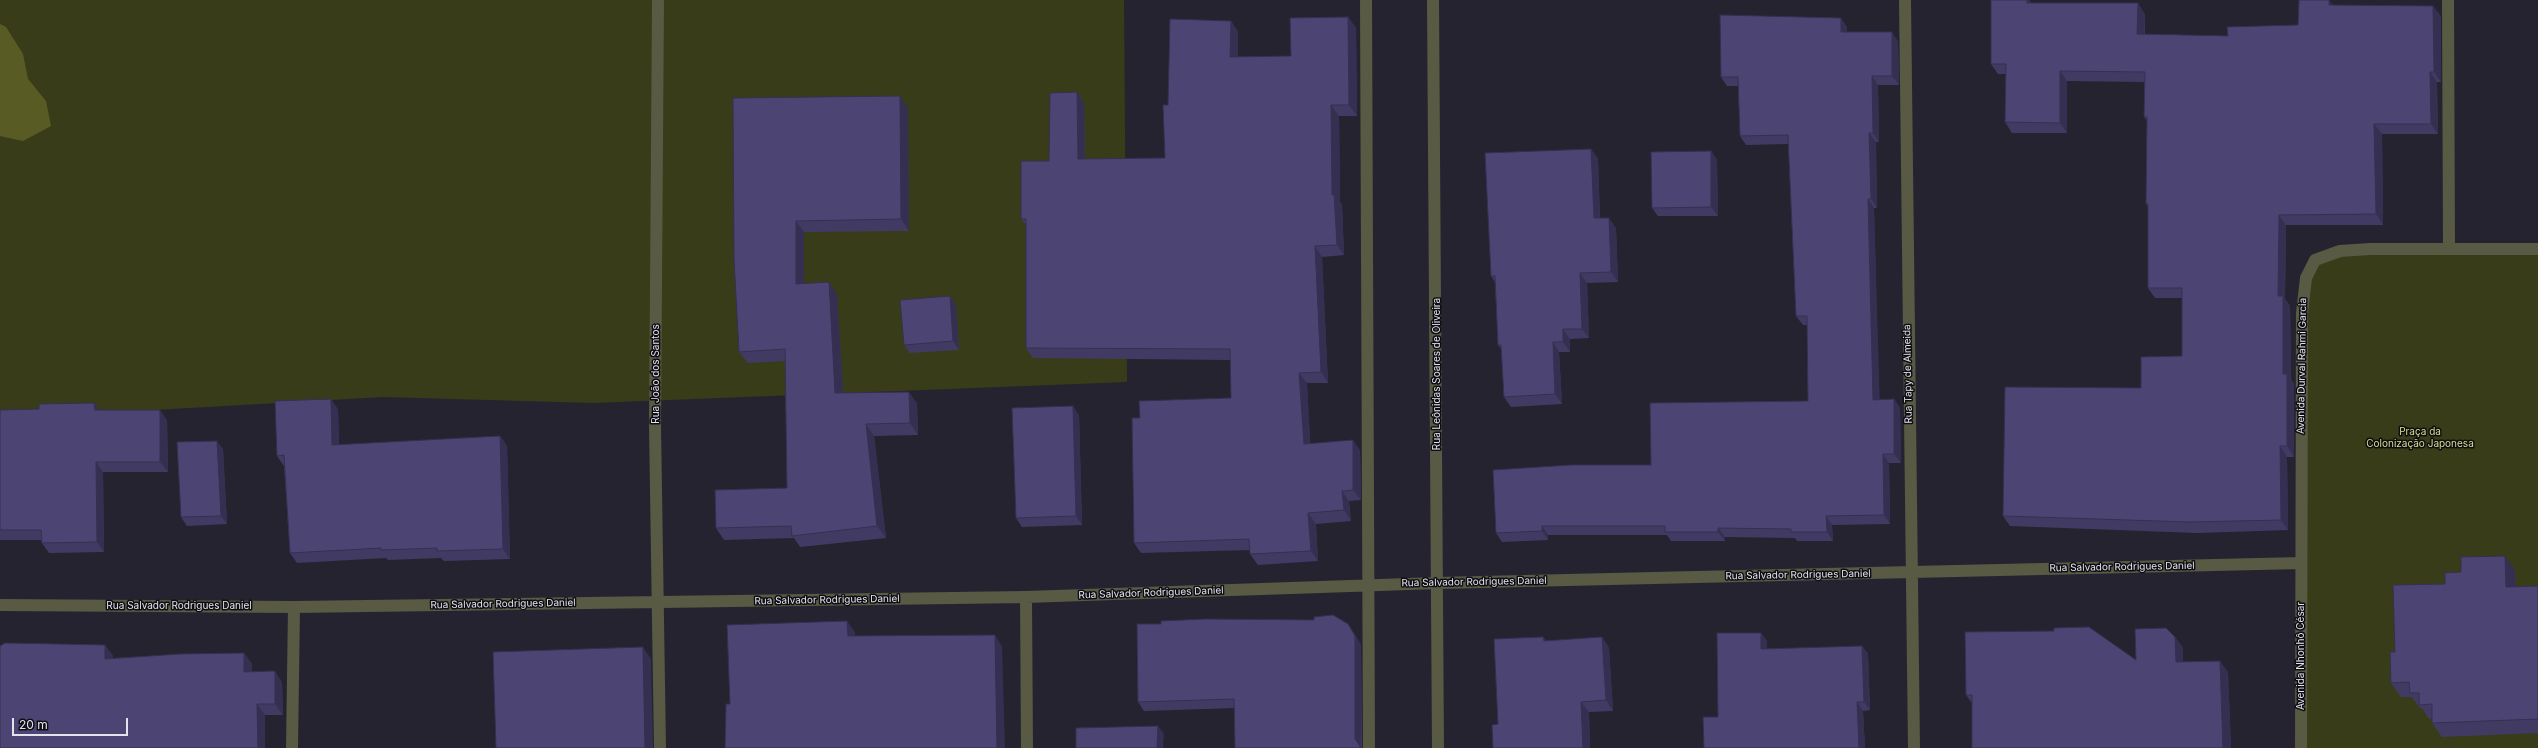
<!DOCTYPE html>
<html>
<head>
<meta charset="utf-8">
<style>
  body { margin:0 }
  #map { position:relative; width:2538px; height:748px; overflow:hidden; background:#252330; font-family:Inter,sans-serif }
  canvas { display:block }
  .scale { position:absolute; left:12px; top:718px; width:116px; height:18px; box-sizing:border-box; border:2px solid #e4e3eb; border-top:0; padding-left:5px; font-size:12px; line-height:14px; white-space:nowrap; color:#e4e3eb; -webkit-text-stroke:3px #0e0d13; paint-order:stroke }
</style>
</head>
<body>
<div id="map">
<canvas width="2538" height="748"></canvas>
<div class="scale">20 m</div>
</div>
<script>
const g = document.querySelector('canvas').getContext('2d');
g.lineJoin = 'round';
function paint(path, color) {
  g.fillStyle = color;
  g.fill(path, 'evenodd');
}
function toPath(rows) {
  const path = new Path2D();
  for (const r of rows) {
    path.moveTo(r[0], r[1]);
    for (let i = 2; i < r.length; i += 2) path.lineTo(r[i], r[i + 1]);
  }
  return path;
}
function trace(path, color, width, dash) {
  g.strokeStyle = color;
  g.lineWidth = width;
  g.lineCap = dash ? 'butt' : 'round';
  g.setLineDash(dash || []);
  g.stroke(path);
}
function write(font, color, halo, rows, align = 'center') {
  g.font = font + ' Inter,sans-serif';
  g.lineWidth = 3;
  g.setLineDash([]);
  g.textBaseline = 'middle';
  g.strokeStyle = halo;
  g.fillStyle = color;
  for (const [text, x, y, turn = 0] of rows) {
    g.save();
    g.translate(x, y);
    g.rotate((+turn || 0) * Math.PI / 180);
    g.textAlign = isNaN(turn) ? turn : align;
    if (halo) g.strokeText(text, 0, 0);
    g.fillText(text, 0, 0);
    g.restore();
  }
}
const green = toPath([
  [0,0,1124,0,1127,382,593,403,384,397,101,413,0,414],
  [2389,249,2538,253,2538,748,2301,748,2302,313,2315,260]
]);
const forest = toPath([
  [0,24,6,27,23,54,28,79,46,101,51,126,23,141,0,136]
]);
const street = toPath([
  [658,0,655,426,660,748],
  [1366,0,1369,748],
  [1433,0,1438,748],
  [1905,0,1914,748],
  [2448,0,2449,248],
  [1026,597,1027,748],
  [0,605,294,607,1026,597,1438,583,2301,563],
  [292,748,294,607],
  [2301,748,2302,313,2306,278,2315,260,2340,251,2370,249,2538,249]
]);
const wall = toPath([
  [2029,0,2031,3,2145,14,2145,34,2228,36,2298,25,2329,0,2332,5,2441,16,2441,82,2437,82,2438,134,2382,134,2383,225,2286,225,2285,299,2290,306,2291,379,2294,384,2294,457,2287,457,2288,530,2197,533,2010,526,2003,516,2141,388,2182,356,2182,298,2155,298,2148,288,2148,207,2146,204,2147,121,2144,117,2144,82,2067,81,2067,133,2012,133,2005,122,2006,74,1998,74,1991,64],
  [1348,17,1356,28,1357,116,1339,116,1340,202,1342,205,1344,255,1322,257,1328,383,1307,383,1310,443,1360,450,1361,500,1349,501,1351,521,1316,524,1318,561,1258,565,1250,554,1250,550,1141,553,1134,543,1140,418,1231,398,1231,360,1033,358,1026,348,1026,225,1021,219,1049,161,1077,92,1084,103,1085,159,1165,158,1168,105,1231,21,1238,32,1238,57,1291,56],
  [1847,27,1847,32,1898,41,1899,85,1878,85,1879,142,1876,142,1877,208,1874,208,1879,400,1894,399,1900,408,1901,463,1889,463,1890,524,1832,525,1833,541,1797,541,1795,538,1725,537,1725,541,1671,541,1667,535,1548,535,1548,540,1502,542,1496,533,1651,465,1808,401,1807,325,1803,325,1796,316,1788,144,1746,145,1740,136,1738,86,1727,86,1721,77],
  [908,108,909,231,804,232,804,284,837,294,843,393,917,403,918,435,874,436,886,538,800,547,794,538,724,540,716,528,787,488,785,361,748,363,739,352,734,259],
  [1591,149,1598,159,1600,218,1616,228,1618,282,1587,283,1589,338,1570,339,1570,352,1559,352,1562,404,1511,407,1504,397,1501,349,1498,345,1495,282,1491,276],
  [1711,151,1717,160,1718,216,1658,216,1652,208],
  [950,296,956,305,959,350,910,353,904,345],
  [94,403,99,410,167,420,168,472,103,472,104,552,49,553,42,543,41,540,0,540,0,410,39,409],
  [338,409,339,445,500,436,507,446,510,559,444,561,441,558,388,560,386,558,297,563,290,553,284,466,277,456],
  [1079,415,1082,525,1022,527,1016,518],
  [223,449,227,524,187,526,181,517],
  [2515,570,2516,587,2538,586,2538,733,2442,737,2432,723,2432,719,2429,719,2422,708,2420,708,2412,697,2401,697,2391,683,2395,652],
  [1314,620,1348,624,1354,633,1361,645,1362,748,1235,748,1235,708,1144,711,1138,702,1161,624],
  [1761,633,1767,641,1767,649,1862,646,1868,654,1870,710,1863,711,1865,748,1704,748,1718,717],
  [1543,637,1546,641,1602,637,1609,648,1613,711,1589,712,1590,748,1493,748,1498,724],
  [2175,637,2183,648,2183,662,2228,672,2231,748,1972,748,1972,703,1966,695,2136,660],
  [5,643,105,645,113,656,113,658,244,653,252,664,252,672,275,671,282,683,283,715,265,715]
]);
const shadedWall = toPath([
  [2027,0,2029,0,2034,8,2027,3],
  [2329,0,2336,10,2329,5],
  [2138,3,2145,14,2144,44,2137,34],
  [2433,6,2441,16,2441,82,2434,72],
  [1348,17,1356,28,1357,116,1349,105],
  [1841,18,1847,27,1847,42,1841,32],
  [1231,21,1238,32,1238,67,1230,57],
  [1892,32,1898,41,1899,85,1892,76],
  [2060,71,2067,81,2067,133,2060,123],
  [2430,72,2437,82,2438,134,2431,124],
  [1872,76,1878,85,1879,142,1873,133],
  [1077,92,1084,103,1085,170,1078,159],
  [900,96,908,108,909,231,901,219],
  [1331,105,1339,116,1340,202,1342,205,1344,255,1337,245,1332,195],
  [2374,124,2382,134,2383,225,2376,214],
  [1869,133,1876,142,1877,208,1871,199],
  [1591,149,1598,159,1600,228,1594,218],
  [1711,151,1717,160,1718,216,1711,207],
  [1868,199,1874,208,1880,409,1873,400],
  [2279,215,2286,225,2285,299,2290,306,2291,379,2294,384,2294,457,2287,446,2278,296],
  [1609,218,1616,228,1618,282,1611,272],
  [796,221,804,232,804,296,796,284],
  [1315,246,1322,257,1328,383,1321,372],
  [1580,273,1587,283,1589,338,1582,329],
  [829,282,837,294,844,405,835,393],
  [950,296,956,305,959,350,953,341],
  [1563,329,1570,339,1570,352,1563,342],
  [1553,342,1559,352,1562,404,1555,394],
  [1299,373,1307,383,1311,454,1304,444],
  [909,392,917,403,918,435,910,423],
  [331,399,338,409,339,455,332,445],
  [1894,399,1900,408,1901,463,1894,454],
  [94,403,101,413,95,410],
  [1073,406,1079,415,1082,525,1076,516],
  [160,410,167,420,168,472,160,462],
  [866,424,874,436,886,538,877,526],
  [500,436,507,446,510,559,503,549],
  [1353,440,1360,450,1361,500,1353,490],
  [217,441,223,449,227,524,221,516],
  [2280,446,2287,457,2288,530,2281,520],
  [1883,454,1889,463,1890,524,1884,515],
  [96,462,103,472,104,552,97,542],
  [1342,491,1349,501,1351,521,1344,510],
  [1308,513,1316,524,1318,561,1311,551],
  [1826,516,1832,525,1833,541,1827,532],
  [1542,526,1548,535,1548,540,1542,531],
  [1718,528,1725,537,1725,541,1718,532],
  [2505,556,2515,570,2516,601,2506,587],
  [847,621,855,632,855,647,848,636],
  [1348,624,1354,633,1361,645,1361,748,1355,739],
  [1761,633,1767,641,1767,657,1761,649],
  [995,635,1002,646,1005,748,997,748],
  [1602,637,1609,648,1613,711,1606,700],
  [2175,637,2183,648,2183,673,2176,662],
  [105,645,113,656,113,670,105,659],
  [1862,646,1868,654,1870,710,1864,702],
  [643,647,651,659,653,748,645,748],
  [244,653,252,664,252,683,244,672],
  [2220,661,2228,672,2231,748,2223,748],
  [275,671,282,683,283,715,275,704],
  [1581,702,1589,712,1590,748,1583,748],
  [1857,702,1863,711,1865,748,1859,748],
  [257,704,265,715,265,748,258,748],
  [1158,726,1164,734,1163,748,1157,748]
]);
const building = toPath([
  [1991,0,2027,0,2027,3,2138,3,2137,34,2228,36,2227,27,2298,25,2299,0,2329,0,2329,5,2433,6,2434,72,2430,72,2431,124,2374,124,2376,214,2279,215,2278,296,2283,296,2283,374,2287,374,2287,446,2280,446,2281,520,2190,522,2003,516,2005,387,2141,388,2141,357,2182,356,2182,288,2148,288,2148,204,2146,204,2147,117,2144,117,2145,72,2060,71,2060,123,2005,122,2006,64,1991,64,1991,0],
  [1720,15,1841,18,1841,32,1892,32,1892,76,1872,76,1873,133,1869,133,1871,199,1868,199,1873,400,1894,399,1894,454,1883,454,1884,515,1826,516,1827,532,1791,532,1791,529,1718,528,1718,532,1665,532,1665,526,1542,526,1542,531,1496,533,1493,470,1571,465,1651,465,1650,403,1808,401,1807,316,1796,316,1788,135,1740,136,1738,77,1721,77,1720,15],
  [1348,17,1349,105,1331,105,1332,195,1334,194,1337,245,1315,246,1321,372,1299,373,1304,444,1353,440,1353,490,1342,491,1344,510,1308,513,1311,551,1250,554,1249,539,1134,543,1132,418,1140,418,1139,401,1231,398,1230,349,1026,348,1026,219,1021,219,1021,161,1049,161,1050,93,1077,92,1078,159,1165,158,1163,105,1168,105,1170,19,1231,21,1230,57,1291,56,1290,18,1348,17],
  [900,96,901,219,796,221,796,284,829,282,835,393,909,392,910,423,866,424,877,526,792,536,791,526,716,528,715,490,787,488,785,349,739,352,734,259,733,98,900,96],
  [1591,149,1594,218,1609,218,1611,272,1580,273,1582,329,1563,329,1563,342,1553,342,1555,394,1504,397,1501,345,1498,345,1495,276,1491,276,1485,153,1591,149],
  [1711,151,1711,207,1652,208,1651,152,1711,151],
  [950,296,953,341,904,345,900,300,950,296],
  [331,399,332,445,500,436,503,549,437,551,437,548,381,550,381,548,290,553,284,455,277,456,275,401,331,399],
  [94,403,95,410,160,410,160,462,96,462,97,542,42,543,41,530,0,530,0,410,39,409,39,404,94,403],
  [1073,406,1076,516,1016,518,1012,408,1073,406],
  [217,441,221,516,181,517,177,442,217,441],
  [2505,556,2506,587,2538,586,2538,719,2432,723,2432,704,2419,705,2419,693,2410,693,2409,682,2391,683,2390,652,2395,652,2393,585,2445,584,2445,573,2461,572,2461,557,2505,556],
  [1333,615,1348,624,1355,636,1355,739,1360,746,1360,748,1235,748,1234,699,1138,702,1137,624,1161,624,1161,621,1206,619,1314,620,1314,617,1333,615],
  [847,621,848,636,995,635,997,748,725,748,726,704,730,704,727,625,847,621],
  [2089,627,2136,660,2135,629,2166,628,2175,637,2176,662,2220,661,2223,748,1972,748,1972,695,1966,695,1965,632,2054,631,2054,628,2089,627],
  [1717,633,1761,633,1761,649,1862,646,1864,702,1857,702,1859,748,1704,748,1703,717,1718,717,1717,633],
  [1543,637,1544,641,1602,637,1606,700,1581,702,1583,748,1493,748,1492,725,1498,724,1494,639,1543,637],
  [5,643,105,645,105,659,180,654,244,653,244,672,275,671,275,704,257,704,258,748,0,748,0,646,5,643],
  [643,647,645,748,496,748,493,652,643,647],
  [1158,726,1157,748,1076,748,1076,728,1158,726]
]);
const streetNames = [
  ["Avenida Durval Rahmi Garcia",2302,366,-89],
  ["Rua João dos Santos",656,374,-90],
  ["Rua Leônidas Soares de Oliveira",1437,374,-90],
  ["Rua Tapy de Almeida",1908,374,-91],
  ["Rua Salvador Rodrigues Daniel",2122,567,-1],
  ["Rua Salvador Rodrigues Daniel",1798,575,-1],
  ["Rua Salvador Rodrigues Daniel",1474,582,-1],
  ["Rua Salvador Rodrigues Daniel",1151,593,-2],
  ["Rua Salvador Rodrigues Daniel",827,600,-1],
  ["Rua Salvador Rodrigues Daniel",503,604,-1],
  ["Rua Salvador Rodrigues Daniel",179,606],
  ["Avenida Nhonhô César",2301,656,-90]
];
const parkNames = [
  ["Praça da",2420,432],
  ["Colonização Japonesa",2420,444]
];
paint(green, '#393c18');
paint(forest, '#585c24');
trace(street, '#585a44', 12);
paint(wall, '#413b64');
paint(shadedWall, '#353051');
paint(building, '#4c4574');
trace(building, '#353051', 1);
write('10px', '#e4e3eb', '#0e0d13', streetNames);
write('10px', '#d9df8a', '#0e0d13', parkNames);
</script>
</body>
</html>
